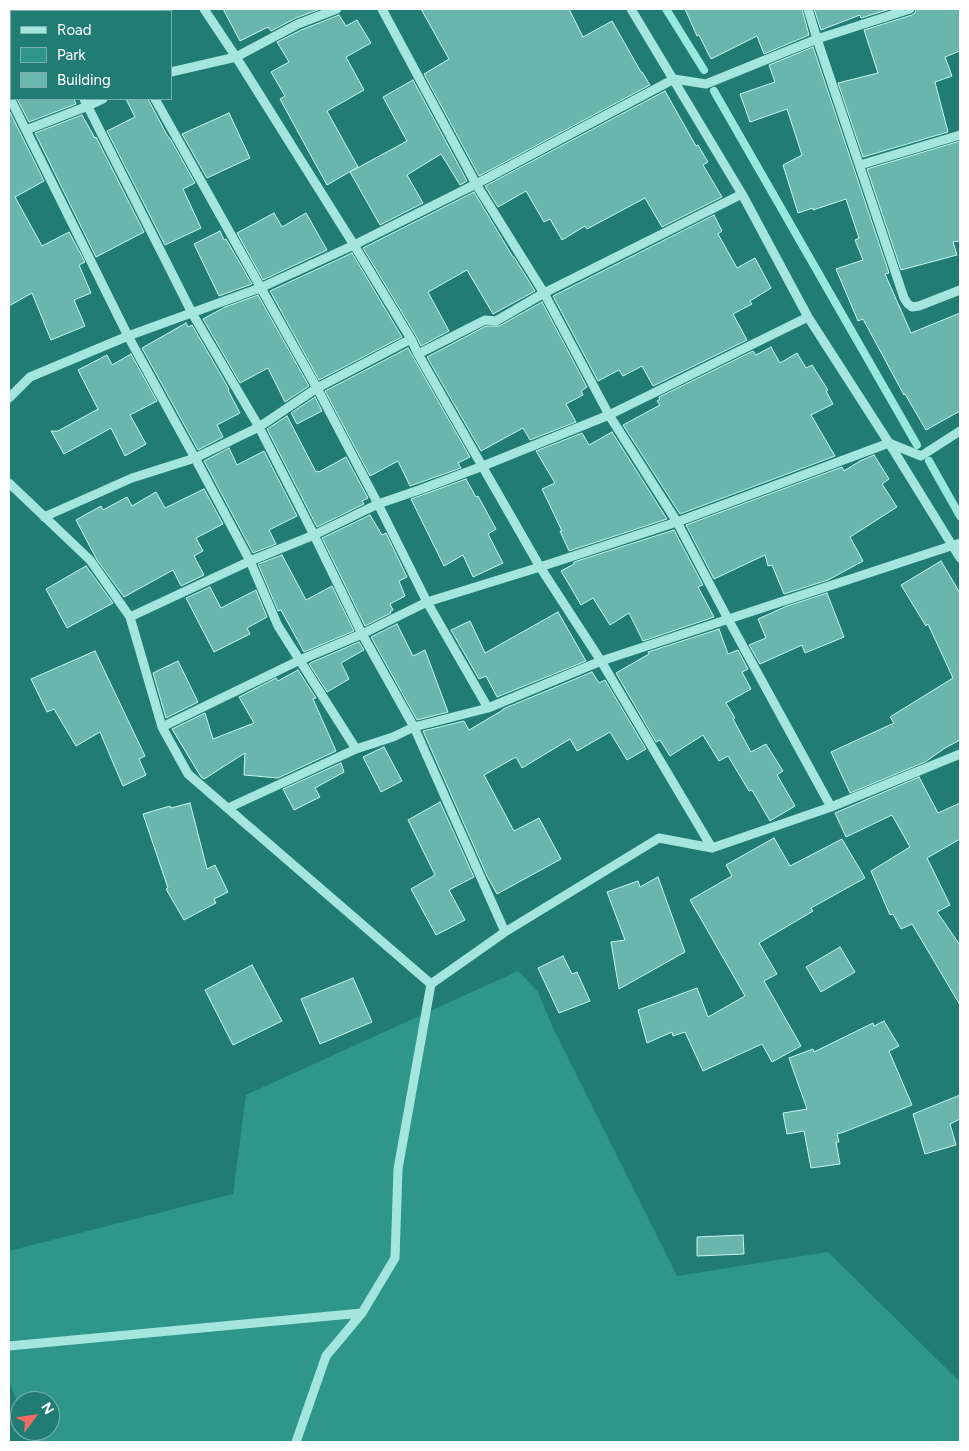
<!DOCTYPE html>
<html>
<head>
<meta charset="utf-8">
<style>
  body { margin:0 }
  #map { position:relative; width:969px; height:1451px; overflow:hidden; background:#217d73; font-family:Figtree,sans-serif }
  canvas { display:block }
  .frame { position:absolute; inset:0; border:10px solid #fff; pointer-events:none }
  .legend { position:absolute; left:10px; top:10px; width:162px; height:90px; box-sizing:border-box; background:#217d73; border:1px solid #7ab1ab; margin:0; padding:6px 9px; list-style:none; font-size:15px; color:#fff }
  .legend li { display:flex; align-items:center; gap:10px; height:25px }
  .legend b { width:25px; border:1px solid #7ab1ab }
  .north { position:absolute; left:10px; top:1391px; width:50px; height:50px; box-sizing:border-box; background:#217d73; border:1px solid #7ab1ab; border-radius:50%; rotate:59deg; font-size:14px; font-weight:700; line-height:20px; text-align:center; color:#fff }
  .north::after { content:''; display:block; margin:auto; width:18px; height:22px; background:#f36b65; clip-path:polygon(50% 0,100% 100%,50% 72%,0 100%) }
</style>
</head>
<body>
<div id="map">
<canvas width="969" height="1451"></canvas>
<div class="frame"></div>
<ul class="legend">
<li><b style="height:6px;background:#a4e6de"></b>Road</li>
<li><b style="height:14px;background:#2e978a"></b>Park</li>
<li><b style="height:14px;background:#6ab6ad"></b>Building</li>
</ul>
<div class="north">N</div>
</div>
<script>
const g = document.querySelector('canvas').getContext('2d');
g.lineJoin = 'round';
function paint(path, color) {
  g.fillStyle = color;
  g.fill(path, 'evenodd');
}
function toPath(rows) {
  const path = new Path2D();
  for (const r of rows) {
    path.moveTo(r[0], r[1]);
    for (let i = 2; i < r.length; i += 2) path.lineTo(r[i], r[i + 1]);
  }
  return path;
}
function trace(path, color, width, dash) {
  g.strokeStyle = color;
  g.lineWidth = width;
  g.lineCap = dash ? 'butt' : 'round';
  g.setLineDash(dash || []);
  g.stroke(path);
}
const green = toPath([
  [518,971,538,992,553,1028,677,1276,828,1252,960,1382,960,1442,35,1442,30,1431,50,1431,50,1401,20,1401,20,1408,9,1382,9,1251,233,1194,246,1095]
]);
const stream = toPath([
  [666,9,704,70],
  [714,91,917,445],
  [929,461,960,516]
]);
const building = toPath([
  [223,9,320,9,296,18,271,31,268,27,240,41,223,9],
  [421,9,569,9,583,37,612,21,641,72,642,72,650,85,479,176,424,74,449,59,421,9],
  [685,9,802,9,809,35,764,54,757,36,711,59,699,35,697,36,685,9],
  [814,9,890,9,861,18,860,15,821,30,814,9],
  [916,9,960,9,960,51,945,57,952,76,935,82,948,132,863,157,838,83,878,73,864,30,912,15,915,13,916,9],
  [339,15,346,26,357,20,371,43,346,57,364,90,327,111,358,167,327,185,280,99,285,96,271,72,289,62,277,42,301,30,339,15],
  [813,47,889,273,885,274,911,333,960,313,960,411,926,430,905,394,904,395,863,319,858,321,836,269,863,260,855,240,859,238,846,199,813,210,813,208,798,213,783,165,802,155,787,109,750,122,740,94,775,82,769,65,813,47],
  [413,80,467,181,460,185,441,154,407,175,423,203,380,225,350,172,407,141,383,97,413,80],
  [665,91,696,146,698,145,708,162,703,165,722,197,662,227,645,198,587,229,585,226,562,240,550,219,544,222,526,191,498,207,485,186,665,91],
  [17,99,74,99,76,104,29,122,17,99],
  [126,99,148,99,167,135,171,140,195,183,183,189,201,228,165,245,107,131,135,117,126,99],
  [9,110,44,181,15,197,42,246,69,232,85,262,79,265,91,293,74,300,85,326,51,340,32,293,9,306,9,110],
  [229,113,250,158,207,178,182,134,229,113],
  [82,115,95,138,96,137,144,232,96,257,35,133,82,115],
  [960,141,960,241,953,242,957,255,901,270,867,169,960,141],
  [474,192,513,257,514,257,535,291,493,314,467,270,428,292,449,331,421,346,416,336,363,248,474,192],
  [274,213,282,227,306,213,327,250,263,280,237,233,274,213],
  [714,215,722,231,718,234,737,268,755,258,771,288,750,301,752,304,733,314,747,340,653,386,642,366,623,376,619,370,598,381,553,296,714,215],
  [220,231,224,240,226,239,252,284,219,296,194,244,220,231],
  [352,253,402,337,319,380,270,291,352,253],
  [258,295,309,386,285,402,268,368,240,383,203,319,225,307,258,295],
  [542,302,587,387,581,391,583,395,566,404,576,422,530,440,523,428,481,451,427,357,486,326,499,326,542,302],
  [186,323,188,327,192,325,229,389,228,390,240,413,217,425,223,437,198,450,142,348,186,323],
  [771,347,780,363,797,353,806,368,812,365,828,390,826,391,833,404,811,415,835,456,680,514,623,425,660,405,657,401,660,399,659,397,753,351,756,355,771,347],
  [408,348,470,457,458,463,461,468,410,486,398,461,370,476,325,391,408,348],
  [131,354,157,401,130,415,146,444,125,456,111,428,64,454,51,431,58,431,98,409,78,370,107,355,112,365,131,354],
  [315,397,322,411,297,424,291,413,315,397],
  [287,416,316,472,318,471,319,472,346,457,368,498,362,501,364,504,317,527,267,429,287,416],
  [612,432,667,519,569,551,560,531,562,531,542,489,555,483,536,451,582,433,589,445,612,432],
  [229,448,237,465,264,451,297,516,269,530,276,544,253,553,204,461,229,448],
  [874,455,889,479,882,484,897,507,850,537,863,561,828,580,784,594,772,565,768,566,765,555,714,579,686,525,842,467,844,471,860,461,874,455],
  [466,479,476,497,478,496,496,529,488,534,503,563,473,577,463,555,444,566,411,499,466,479],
  [204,489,223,524,196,538,203,551,194,556,204,575,181,586,173,570,124,597,97,560,76,520,101,506,103,510,127,497,132,506,156,492,165,508,204,489],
  [370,515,382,535,386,533,407,577,399,581,405,596,390,604,393,610,390,612,391,613,365,626,322,538,370,515],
  [674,530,703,585,698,587,714,617,643,641,629,613,610,625,593,598,581,605,561,571,574,564,574,562,674,530],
  [282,555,306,600,332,586,354,631,304,652,281,610,278,611,258,564,282,555],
  [941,561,960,593,960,740,945,748,925,762,850,793,831,752,894,723,890,717,953,678,928,624,926,626,901,585,941,561],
  [86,566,113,603,67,628,46,589,86,566],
  [210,587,221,608,256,590,267,617,247,628,250,634,214,652,186,598,210,587],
  [827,593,844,637,805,653,802,645,760,664,749,645,766,638,758,619,787,606,827,593],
  [558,612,586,661,497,697,486,676,479,679,451,630,470,621,485,653,558,612],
  [397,624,413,656,425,650,448,712,417,720,371,637,397,624],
  [719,629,728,654,738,650,748,669,742,672,751,689,726,703,735,718,733,719,751,752,766,744,783,771,777,775,795,806,770,821,752,790,749,791,728,756,719,761,703,735,670,756,660,740,656,742,616,673,649,654,648,652,719,629],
  [359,642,364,650,341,663,349,679,327,692,309,664,310,663,359,642],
  [95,651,145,756,139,759,146,775,123,786,100,732,76,746,54,709,47,712,31,679,95,651],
  [178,661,198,702,166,718,153,673,178,661],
  [298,670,316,698,313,699,336,751,278,778,244,775,245,753,204,779,201,777,172,729,205,713,213,739,254,723,239,697,276,678,278,681,298,670],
  [592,672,599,683,605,680,646,749,627,760,610,732,577,751,570,739,522,768,516,757,484,775,514,831,539,818,561,859,497,894,487,876,423,731,464,721,469,730,503,710,503,709,592,672],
  [384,747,402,781,381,792,363,757,384,747],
  [341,763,344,772,315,788,320,797,294,810,283,789,341,763],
  [919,777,938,813,960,803,960,839,927,858,950,905,937,912,960,945,960,1005,912,924,901,929,893,914,890,915,871,871,910,847,892,815,846,837,835,813,919,777],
  [440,802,474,877,449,890,465,920,436,935,411,889,435,875,408,820,440,802],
  [190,803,207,869,215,865,228,892,214,899,216,903,184,920,166,889,168,888,143,814,170,806,171,808,190,803],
  [774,838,790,866,842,839,865,878,811,908,813,911,759,943,777,974,764,981,801,1046,772,1062,762,1044,703,1071,685,1032,673,1036,672,1032,647,1043,638,1010,697,988,708,1017,745,996,690,900,732,876,726,865,774,838],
  [658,877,685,952,619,989,611,942,625,940,607,892,638,881,640,887,658,877],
  [840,947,855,972,821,992,806,967,840,947],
  [563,956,572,974,577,972,590,1001,559,1013,538,968,563,956],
  [252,965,282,1021,233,1045,205,990,252,965],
  [353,978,372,1022,320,1044,301,999,353,978],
  [884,1021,899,1046,889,1051,912,1105,844,1132,837,1134,839,1142,836,1142,840,1164,811,1168,804,1131,787,1134,783,1113,807,1109,789,1058,813,1049,814,1052,873,1023,874,1026,884,1021],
  [960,1095,960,1119,950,1124,956,1145,925,1154,913,1114,960,1095],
  [743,1235,744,1254,697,1256,697,1237,743,1235]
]);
const minor = toPath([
  [36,9,37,11],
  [110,9,111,11],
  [204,9,236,57,354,245,411,339,418,354,540,567,601,661,712,848],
  [382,9,476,184,544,293,609,415,677,522,728,619,831,807],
  [631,9,742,194,808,317,889,443,960,558],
  [808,9,817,39,904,298,908,304,912,307,919,306,960,290],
  [51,11,55,9],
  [9,36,11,35],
  [171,72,236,57,298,24,337,9],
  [9,96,128,336,195,458,250,561,278,626,356,749],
  [84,99,192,313,259,427,314,535,362,634,414,727,505,932],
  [155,99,317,388,378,504,427,602,488,708],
  [26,130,88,106,103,99],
  [860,165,960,135],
  [418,354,485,320,496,321,544,293,742,194],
  [9,398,30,377,128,336,260,288,354,245,476,184,674,79,706,84,817,39,910,9],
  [9,483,90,560,130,617,162,727,188,774,431,984],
  [44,517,132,478,195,458,259,427,317,388,411,339],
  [130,617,250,561,314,535,378,504,419,490,483,466,609,415,808,317],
  [162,727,300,660,362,634,427,602,540,567,677,522,889,443,921,456,960,431],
  [228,808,356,749,393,737,414,727,488,708,601,661,960,543],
  [9,1346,362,1313],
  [296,1442,326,1356,362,1313,395,1258,398,1169,431,984,505,932,659,838,712,848,831,807,960,754]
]);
paint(green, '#2e978a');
trace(stream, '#98e8dd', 8);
paint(building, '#6ab6ad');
trace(building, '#c8f5ef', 1);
trace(minor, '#a4e6de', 9);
</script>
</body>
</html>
